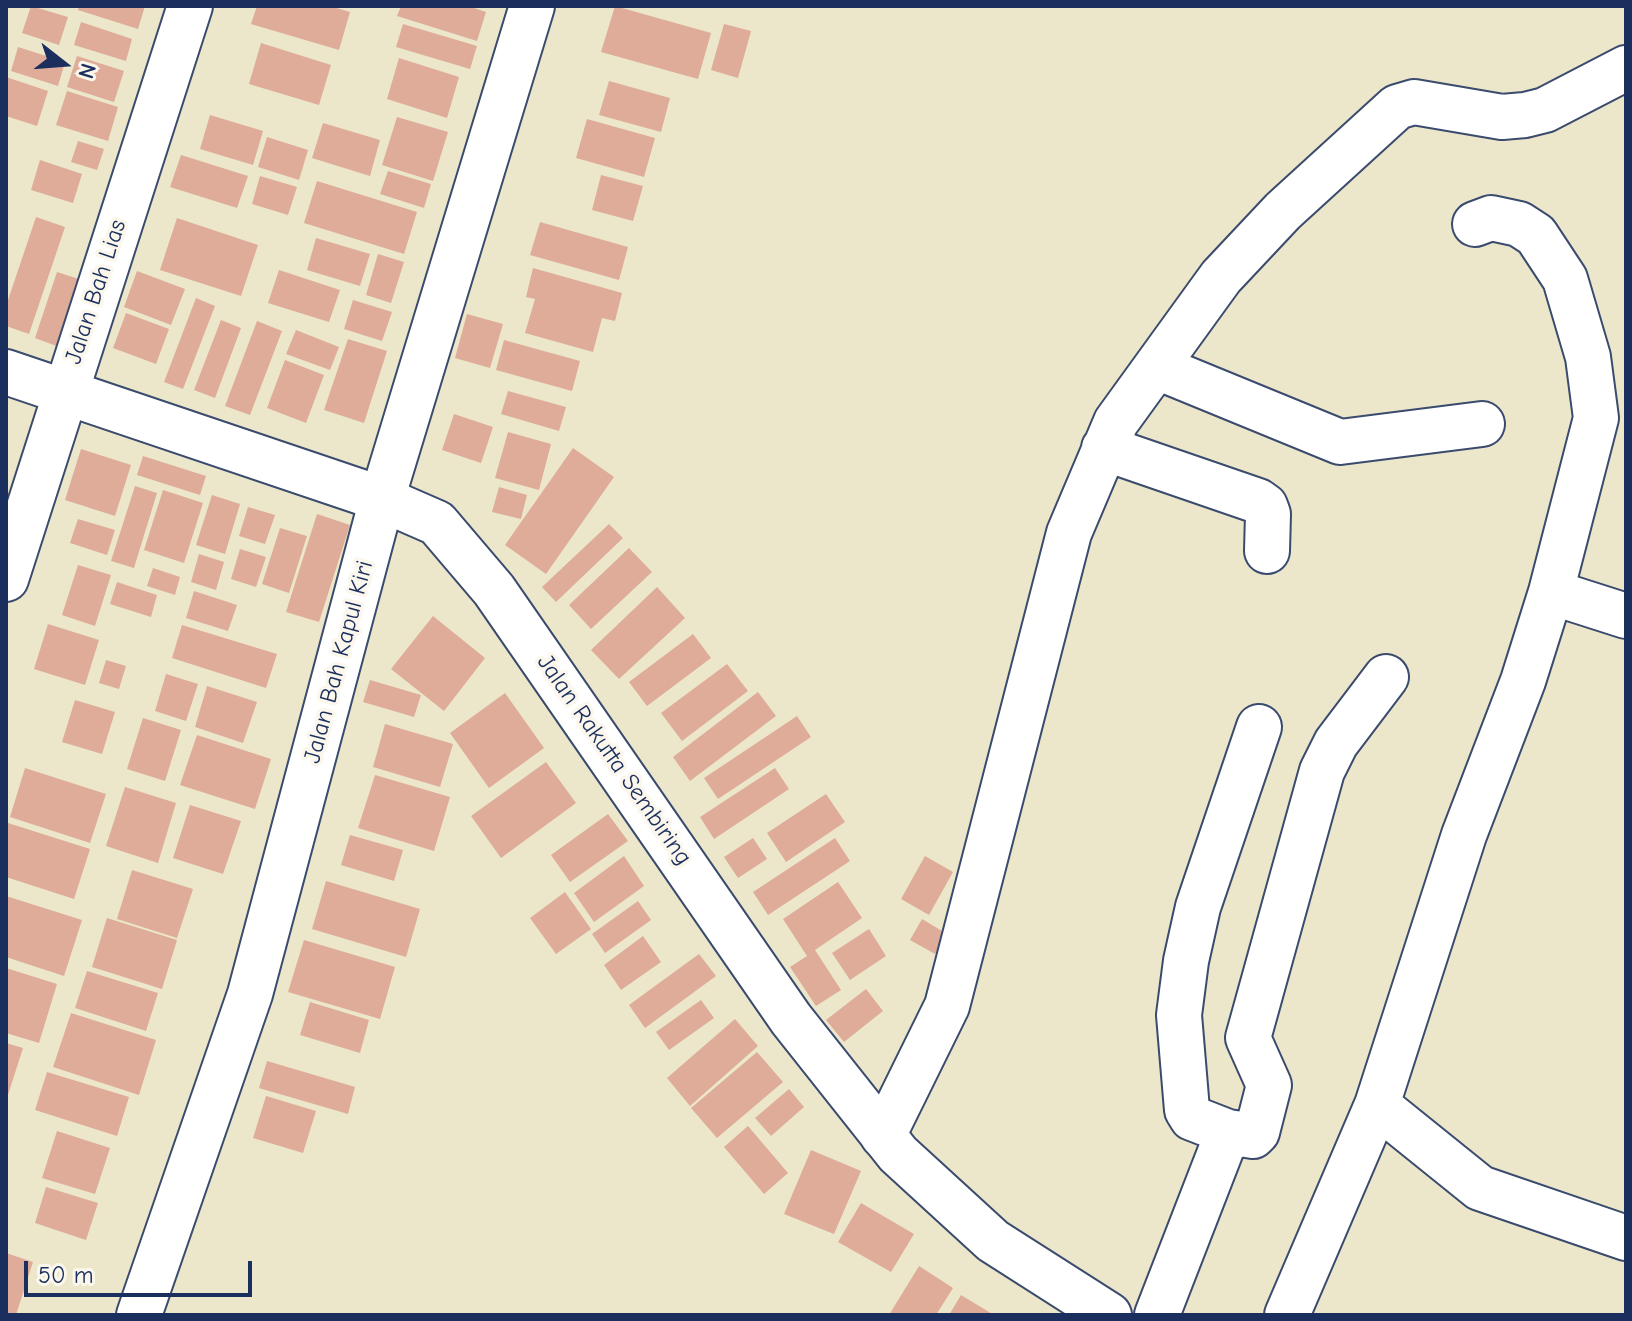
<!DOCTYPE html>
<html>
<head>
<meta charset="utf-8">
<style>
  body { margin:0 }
  #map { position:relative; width:1632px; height:1321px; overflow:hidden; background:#ece7ca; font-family:"Comic Neue",sans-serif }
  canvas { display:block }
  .frame { position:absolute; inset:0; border:8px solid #1b2f5e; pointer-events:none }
  .north { position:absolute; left:24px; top:24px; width:80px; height:80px; -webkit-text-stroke:6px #fbf7ec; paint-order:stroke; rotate:107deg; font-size:22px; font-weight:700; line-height:32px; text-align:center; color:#1b2f5e }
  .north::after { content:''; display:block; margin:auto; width:28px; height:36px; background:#1b2f5e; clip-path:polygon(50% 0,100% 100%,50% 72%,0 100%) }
  .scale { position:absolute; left:24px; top:1261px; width:228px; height:36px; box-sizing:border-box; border:4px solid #1b2f5e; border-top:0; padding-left:10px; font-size:24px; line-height:28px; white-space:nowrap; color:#1b2f5e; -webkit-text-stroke:6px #fbf7ec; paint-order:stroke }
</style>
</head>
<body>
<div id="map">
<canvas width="1632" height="1321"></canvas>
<div class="frame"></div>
<div class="north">N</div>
<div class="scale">50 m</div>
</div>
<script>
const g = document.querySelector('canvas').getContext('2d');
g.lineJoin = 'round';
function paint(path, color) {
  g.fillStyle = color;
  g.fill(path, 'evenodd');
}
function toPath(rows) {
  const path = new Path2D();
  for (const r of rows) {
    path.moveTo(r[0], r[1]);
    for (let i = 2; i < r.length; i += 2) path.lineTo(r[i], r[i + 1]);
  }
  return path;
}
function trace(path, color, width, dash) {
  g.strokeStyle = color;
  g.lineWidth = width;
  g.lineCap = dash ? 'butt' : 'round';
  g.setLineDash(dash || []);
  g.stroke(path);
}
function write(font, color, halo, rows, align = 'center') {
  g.font = font + ' "Comic Neue",sans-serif';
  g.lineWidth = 7;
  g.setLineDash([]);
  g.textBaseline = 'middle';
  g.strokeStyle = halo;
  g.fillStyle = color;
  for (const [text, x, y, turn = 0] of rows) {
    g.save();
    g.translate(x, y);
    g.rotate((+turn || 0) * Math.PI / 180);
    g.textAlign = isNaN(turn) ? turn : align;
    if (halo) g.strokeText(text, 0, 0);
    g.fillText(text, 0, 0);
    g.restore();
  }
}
const building = toPath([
  [31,6,68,17,59,45,22,33],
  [79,6,145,6,138,29,78,10],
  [257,6,330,6,350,12,339,50,251,24],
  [401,6,468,6,486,12,477,41,397,16],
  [615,6,711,33,698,79,601,52],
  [81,22,132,39,126,61,74,45],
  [403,24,477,46,470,69,396,47],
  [724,24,751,31,738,78,711,70],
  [261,43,331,65,319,105,249,84],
  [18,47,65,62,58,86,11,71],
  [77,56,124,71,114,102,67,87],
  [399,58,459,77,447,118,387,99],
  [6,77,48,91,37,126,6,116],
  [609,81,670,98,661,132,599,115],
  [67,91,118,107,108,141,56,125],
  [210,115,263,131,253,165,200,149],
  [397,117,448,132,433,181,382,165],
  [587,119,655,138,644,177,576,158],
  [323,123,380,140,370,176,312,158],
  [267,137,308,150,299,180,258,167],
  [78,141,104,149,97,170,71,162],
  [181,155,248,176,237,208,170,187],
  [40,160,82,174,73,203,31,190],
  [388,171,431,184,424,208,380,194],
  [601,175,643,186,633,221,592,210],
  [260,176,297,187,288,215,252,204],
  [317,181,417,212,404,254,304,223],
  [36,217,65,227,29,334,6,326,6,306],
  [177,218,258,245,241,296,160,270],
  [540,222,628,247,619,280,530,255],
  [316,238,370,254,360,286,307,270],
  [378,254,404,262,391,303,366,295],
  [533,268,622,293,615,321,602,318,593,352,525,333,535,299,526,297],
  [279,270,340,290,329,322,268,303],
  [137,271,185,289,171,325,124,307],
  [57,272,82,280,59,347,35,338],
  [196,298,215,306,183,389,164,382],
  [353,300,392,312,382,341,344,329],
  [126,313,169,329,156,364,113,348],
  [467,314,503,324,490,368,455,358],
  [221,320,241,328,215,398,194,390],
  [257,321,282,331,250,415,225,406],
  [296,330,339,347,330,370,286,354],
  [348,339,387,351,364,423,324,410],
  [504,340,580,361,572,391,496,370],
  [285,360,324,375,306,423,267,408],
  [508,391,566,407,559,431,501,414],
  [454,414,493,427,481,463,442,450],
  [508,432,551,444,539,490,495,478],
  [573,448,614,477,546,574,505,545],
  [81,449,131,465,115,516,65,500],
  [143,456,206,476,200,495,137,475],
  [135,486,157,493,134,568,111,561],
  [499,487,527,495,521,519,492,512],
  [163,490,203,503,184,563,144,550],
  [212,495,240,504,225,554,196,545],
  [248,507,275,515,265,544,239,536],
  [317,514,350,525,319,622,286,612],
  [78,519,115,530,107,555,70,543],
  [609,524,623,538,556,602,542,587],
  [280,528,307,536,289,593,262,584],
  [629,548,652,572,591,629,569,605],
  [240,549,266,557,256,587,231,579],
  [199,554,224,562,216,590,191,582],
  [78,565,111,575,95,626,62,615],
  [153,568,180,577,175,595,147,586],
  [117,582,157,595,151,617,110,604],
  [657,587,685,618,619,679,591,650],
  [194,591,237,605,228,631,186,618],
  [433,616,485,658,444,711,391,669],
  [48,624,99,640,85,685,34,669],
  [182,625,277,654,266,688,172,658],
  [693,634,711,658,647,706,629,682],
  [106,660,126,666,119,689,99,683],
  [727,664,748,691,682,741,661,713],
  [166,674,198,684,186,721,155,711],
  [370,680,421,695,414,717,363,702],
  [207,686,257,702,243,743,195,727],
  [758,692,776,716,690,781,673,757],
  [505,693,544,748,489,788,450,733],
  [75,700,115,712,102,754,62,742],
  [797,716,811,737,718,799,704,778],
  [143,718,181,730,165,781,127,769],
  [385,724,453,744,440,787,373,767],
  [197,735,271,759,255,809,180,785],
  [546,762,576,803,501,858,471,816],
  [25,768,106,794,90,843,10,817],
  [775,768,789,789,714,839,700,817],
  [375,775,450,797,434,851,358,828],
  [125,787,176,803,158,863,106,846],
  [826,794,845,822,786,862,767,833],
  [190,805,241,821,223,874,173,858],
  [608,814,628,841,570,882,551,855],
  [8,823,90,849,74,899,6,877],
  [350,835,403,850,394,881,341,865],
  [753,838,767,859,738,878,724,857],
  [835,838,850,861,768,915,753,892],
  [624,856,644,886,594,922,574,893],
  [925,856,953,872,929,915,901,899],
  [132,870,193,889,177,938,117,919],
  [326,881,420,909,406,957,312,929],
  [838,882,862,918,815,950,841,990,816,1006,790,967,807,956,783,919],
  [565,892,591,929,556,954,530,918],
  [6,896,82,920,64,976,6,957],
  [638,901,651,920,605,953,592,934],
  [107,918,177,940,162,989,92,967],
  [922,919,947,934,935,954,910,940],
  [869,929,886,956,850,980,832,953],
  [643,936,661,962,621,990,604,965],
  [304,940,395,967,380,1019,288,992],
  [699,954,716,976,645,1028,629,1005],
  [6,968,57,984,39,1043,6,1033],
  [87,971,158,993,146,1031,75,1008],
  [866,989,883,1011,844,1042,826,1020],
  [701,1000,714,1018,669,1050,656,1032],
  [310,1002,369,1020,360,1053,300,1035],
  [71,1013,156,1040,139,1095,53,1067],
  [735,1019,758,1046,690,1106,667,1078],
  [6,1043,23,1048,7,1098,6,1098],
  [757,1052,783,1082,717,1138,691,1108],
  [267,1061,355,1087,348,1114,259,1088],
  [47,1072,129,1097,117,1136,35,1110],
  [789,1089,804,1107,771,1136,755,1118],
  [266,1096,316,1111,303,1153,253,1138],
  [748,1126,788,1173,764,1194,724,1147],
  [57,1131,110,1148,95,1194,42,1178],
  [811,1150,861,1171,834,1234,784,1214],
  [46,1187,98,1203,86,1240,35,1223],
  [861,1203,914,1234,891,1272,838,1242],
  [6,1253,33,1262,16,1315,6,1315],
  [919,1266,953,1288,936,1315,889,1315],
  [961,1295,994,1315,949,1315]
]);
const minor = toPath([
  [1157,367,1340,442,1482,424],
  [1104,448,1258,501,1265,506,1268,514,1267,551],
  [6,579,190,6],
  [1551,592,1626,616],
  [1377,1105,1480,1188,1626,1238],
  [1228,1132,1192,1118,1187,1110,1179,1015,1186,961,1198,907,1259,727],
  [883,1136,947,1006,1069,533,1116,422,1221,277,1283,211,1397,107,1414,102,1502,117,1525,115,1545,110,1626,68],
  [139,1315,250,994,382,499,532,6],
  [1157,1315,1228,1132,1253,1136,1257,1132,1269,1085,1248,1038,1322,771,1336,743,1386,677],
  [1287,1315,1377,1105,1464,835,1523,681,1551,592,1596,418,1588,357,1565,279,1536,235,1519,224,1491,218,1475,224]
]);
const major = toPath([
  [6,372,382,499,437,523,494,590,791,1019,898,1154,993,1241,1109,1315]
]);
const streetNames = [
  ["Jalan Bah Lias",96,292,-72],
  ["Jalan Bah Kapul Kiri",339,662,-75],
  ["Jalan Rakutta Sembiring",614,760,55]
];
paint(building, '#deac99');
trace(minor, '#3a4b6e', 48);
trace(major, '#3a4b6e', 48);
trace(minor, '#fff', 44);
trace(major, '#fff', 44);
write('24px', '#1b2f5e', '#fbf7ec', streetNames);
</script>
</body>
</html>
